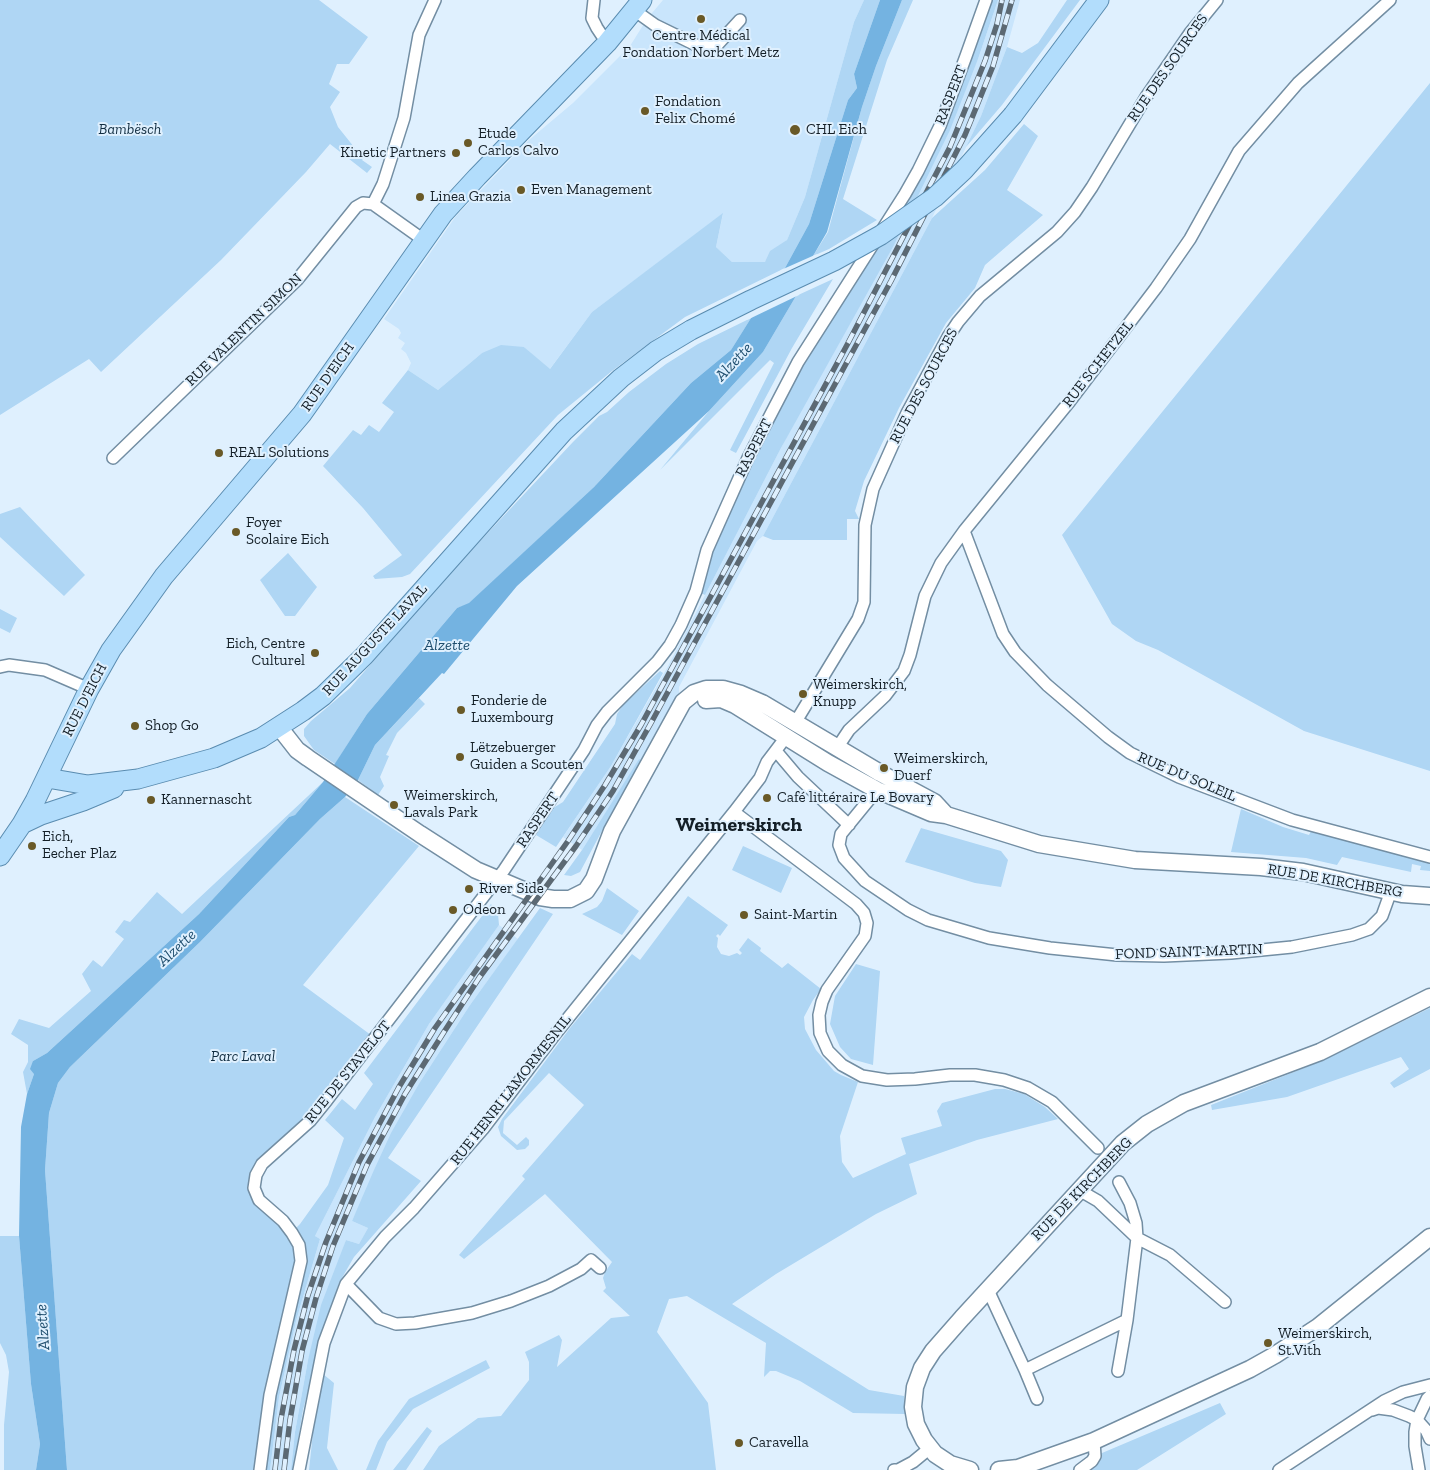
<!DOCTYPE html>
<html>
<head>
<meta charset="utf-8">
<style>
  body { margin:0 }
  canvas { display:block; background:#dff0fe }
</style>
</head>
<body>
<canvas width="1430" height="1470"></canvas>
<script>
const g = document.querySelector('canvas').getContext('2d');
g.lineJoin = 'round';
function paint(path, color) {
  g.fillStyle = color;
  g.fill(path, 'evenodd');
}
function toPath(rows) {
  const path = new Path2D();
  for (const r of rows) {
    path.moveTo(r[0], r[1]);
    for (let i = 2; i < r.length; i += 2) path.lineTo(r[i], r[i + 1]);
  }
  return path;
}
function trace(path, color, width, dash) {
  g.strokeStyle = color;
  g.lineWidth = width;
  g.lineCap = dash ? 'butt' : 'round';
  g.setLineDash(dash || []);
  g.stroke(path);
}
function write(font, color, halo, rows, align = 'center') {
  g.font = font + ' "Zilla Slab",serif';
  g.lineWidth = 4;
  g.setLineDash([]);
  g.textBaseline = 'middle';
  g.strokeStyle = halo;
  g.fillStyle = color;
  for (const [text, x, y, turn = 0] of rows) {
    g.save();
    g.translate(x, y);
    g.rotate((+turn || 0) * Math.PI / 180);
    g.textAlign = isNaN(turn) ? turn : align;
    if (halo) g.strokeText(text, 0, 0);
    g.fillText(text, 0, 0);
    g.restore();
  }
}
const built = toPath([
  [663,0,864,0,854,22,805,197,787,240,765,262,732,262,716,247,723,214,592,312,549,370,524,347,482,353,438,390,408,370,411,363,406,353,401,349,405,343,398,338,401,333,399,329,384,319,456,216,529,140,573,103,630,46,647,19],
  [998,0,1020,0,1007,47,981,116,932,218,763,536,757,541,679,687,679,694,642,761,639,760,582,850,563,837,611,766,667,668,705,595,781,448,978,59],
  [499,925,518,939,470,1005,420,1082,352,1221,368,1228,359,1244,346,1240,308,1360,295,1432,291,1470,270,1470,279,1397,296,1321,320,1239,315,1236,375,1117,429,1024]
]);
const green = toPath([
  [0,0,319,0,368,37,349,64,337,64,329,84,340,92,330,107,338,127,354,147,365,156,362,160,372,167,367,173,330,144,306,172,221,260,101,372,89,359,0,415],
  [864,0,880,0,854,74,857,88,848,100,809,224,785,268,685,317,612,371,558,415,410,574,402,577,375,579,373,576,402,555,363,508,323,466,353,430,361,435,369,425,379,432,394,412,382,403,408,370,438,390,482,353,501,345,524,347,550,369,592,312,723,213,716,247,732,262,765,262,770,251,787,240,805,197,854,22],
  [902,0,913,0,887,60,843,199,877,220,829,249,813,256,828,232,862,107,876,66],
  [992,0,998,0,978,59,950,130,894,245,781,448,705,595,699,592,714,547,733,502,789,389,866,262,941,131],
  [1067,0,1080,0,1002,105,966,147,981,116,1007,47,1022,53,1038,43],
  [1430,83,1430,771,1304,731,1158,650,1136,641,1112,624,1062,535],
  [1024,124,1038,136,1007,190,1043,215,985,265,975,288,946,323,899,408,864,481,855,511,859,519,847,519,847,540,773,540,763,536,932,218,985,170],
  [833,279,792,348,736,453,730,450,774,363,770,360,660,470,709,411,763,352,796,296],
  [751,318,731,350,691,383,594,487,469,604,457,608,367,714,335,764,314,750,304,736,304,729,311,721,350,688,451,572,573,442,599,416,607,412,629,392,666,364,698,344],
  [20,507,85,575,64,596,0,537,0,514],
  [288,553,317,587,295,616,285,616,260,580],
  [0,609,17,618,10,633,0,628],
  [660,671,663,673,611,766,556,847,536,835,553,808,563,802,615,724,617,714,623,705],
  [419,698,425,704,397,733,386,755,389,756,380,777,384,786,378,795,358,780,375,745],
  [639,759,642,761,604,827,580,872,571,876,564,875,582,850],
  [323,782,295,815,289,817,199,914,47,1053,33,1061,34,1074,27,1094,23,1072,28,1062,28,1045,11,1034,19,1019,49,1028,91,991,82,974,93,960,102,967,124,939,115,932,124,920,130,922,157,892,182,914],
  [345,797,419,846,303,985,375,1038,310,1121,262,1164,254,1188,292,1232,300,1224,328,1185,344,1138,325,1120,342,1099,355,1110,373,1084,364,1073,491,904,498,914,499,925,429,1024,375,1117,315,1236,320,1239,296,1321,279,1397,270,1470,67,1470,45,1170,49,1113,58,1083,70,1067,200,942,320,819],
  [1241,809,1283,827,1309,835,1311,831,1400,852,1403,855,1430,862,1430,871,1420,870,1421,866,1412,864,1411,872,1342,857,1337,865,1306,858,1231,852],
  [921,828,1001,851,1008,860,1001,887,975,883,905,862],
  [743,846,792,868,781,893,732,870],
  [607,888,639,911,622,935,582,914,597,907,602,901],
  [688,896,728,925,720,936,718,934,716,936,718,938,717,947,721,954,729,956,737,953,740,955,742,953,739,950,748,938,761,948,760,951,782,968,788,963,821,989,813,1000,804,1017,805,1029,816,1050,834,1071,841,1075,858,1082,840,1136,842,1162,853,1178,906,1154,901,1138,942,1126,937,1111,942,1103,995,1089,1005,1089,1024,1094,1045,1107,1058,1119,977,1140,909,1164,917,1194,876,1214,776,1274,732,1304,869,1390,904,1396,905,1414,853,1413,800,1381,776,1371,770,1371,764,1377,766,1343,687,1296,669,1299,657,1332,708,1403,716,1470,423,1470,439,1446,478,1418,501,1416,529,1380,529,1362,525,1352,559,1335,562,1340,557,1367,611,1318,630,1316,603,1291,606,1288,603,1278,605,1272,612,1262,545,1194,464,1259,459,1255,525,1179,522,1176,584,1105,549,1073,504,1121,503,1133,517,1145,526,1137,529,1140,529,1145,525,1149,517,1150,501,1136,498,1127,502,1119,570,1028,632,954,640,960],
  [540,908,553,914,388,1158,421,1181,354,1257,339,1283,320,1343,303,1410,293,1470,291,1470,295,1432,308,1360,321,1305,346,1240,359,1244,368,1228,352,1221,374,1170,391,1133,420,1082,470,1005],
  [856,964,880,971,873,1065,851,1059,840,1047,830,1024,835,996],
  [1430,1008,1430,1069,1394,1088,1390,1083,1409,1069,1401,1057,1287,1097,1212,1110,1211,1105,1324,1060],
  [0,1236,19,1236,31,1384,40,1444,36,1470,4,1470,4,1425,9,1372,6,1355,0,1343],
  [486,1360,490,1368,413,1409,387,1442,376,1470,366,1470,378,1441,409,1399],
  [323,1374,334,1383,327,1448,338,1470,309,1470,315,1414],
  [1220,1403,1226,1414,1137,1470,1080,1470,1095,1456],
  [427,1427,432,1431,406,1470,393,1470]
]);
const water = toPath([
  [880,0,902,0,876,66,862,107,827,232,813,256,796,296,763,352,709,411,517,586,444,674,442,673,375,745,358,780,345,797,320,819,200,942,70,1067,58,1083,49,1113,45,1170,67,1470,36,1470,40,1444,31,1384,19,1236,21,1127,27,1094,34,1074,30,1069,33,1061,47,1053,199,914,289,817,295,815,323,782,367,714,457,608,469,603,594,487,691,383,731,350,751,318,785,268,809,224,848,100,857,88,854,74]
]);
const pier = toPath([
  [817,254,799,295,747,320,781,270]
]);
const street = toPath([
  [594,0,592,18,597,28,607,43],
  [634,10,655,25,698,46,718,44,740,20],
  [425,241,373,204,383,184,404,118,419,35,435,0],
  [113,458,297,280,356,207,363,203,373,204],
  [964,531,1003,634,1015,652,1047,685,1108,737,1130,753,1179,777,1292,820,1430,857],
  [0,667,9,665,45,670,89,689],
  [795,723,858,619,864,602,865,525,873,489,907,413,948,337,958,322,980,296,1057,232,1075,212,1092,187,1146,97,1190,33,1217,0],
  [837,748,849,730,885,696,904,671,910,655,925,596,941,563,964,531,1070,401,1156,288,1190,239,1239,151,1298,83,1390,0],
  [776,751,798,777,849,825],
  [877,790,841,834,839,845,844,858,865,881,908,910,928,920,989,938,1050,948,1117,955,1164,956,1231,953,1292,947,1352,935,1369,929,1382,916,1391,891],
  [734,812,856,904,864,913,867,923,865,936,827,990,822,1002,819,1015,820,1033,828,1051,842,1065,862,1076,887,1080,915,1079,950,1075,975,1075,1004,1080,1028,1088,1052,1102,1098,1148],
  [1079,1190,1098,1201,1137,1238,1170,1255,1225,1302],
  [346,1284,379,1318,396,1324,415,1323,472,1313,511,1301,549,1286,581,1269,591,1260,600,1268],
  [988,1290,1025,1370,1127,1320],
  [1025,1370,1037,1399],
  [1118,1371,1127,1320,1137,1238,1136,1223,1130,1203,1119,1182],
  [1372,1410,1378,1408,1393,1410,1409,1416,1417,1420,1426,1430,1430,1439],
  [260,1470,270,1395,301,1261,299,1245,292,1233,283,1221,259,1200,254,1188,256,1175,262,1164,310,1121,327,1100,504,870,584,750,597,725,607,712,657,662,670,645,681,625,696,591,707,550,748,458,798,362,905,194,918,171,940,126,966,56,986,0],
  [299,1470,324,1343,346,1284,385,1237,414,1208,483,1129,556,1033,734,812,760,778,767,762,786,737],
  [894,1470,898,1470,913,1462,930,1448],
  [1080,1470,1092,1461,1095,1456,1094,1441],
  [1279,1470,1384,1401,1403,1392,1430,1385],
  [1419,1470,1415,1446,1415,1432,1417,1420,1427,1399,1430,1396]
]);
const secondary = toPath([
  [706,700,721,699,735,705,828,763,877,790,931,813,946,815,1039,844,1135,860,1261,867,1303,872,1402,894,1430,896],
  [279,727,297,750,308,758,420,834,476,870,540,897,553,899,570,899,586,891,594,879,612,831,683,702,694,693,706,689,723,689,741,694,762,703,880,773,934,802,946,815],
  [970,1470,950,1464,935,1454,924,1440,916,1424,913,1407,915,1387,922,1368,933,1351,962,1318,1123,1143,1147,1124,1184,1103,1320,1052,1430,997],
  [999,1470,1018,1468,1094,1441,1250,1369,1275,1355,1318,1327,1430,1237]
]);
const primary = toPath([
  [1013,115,1099,0],
  [47,778,88,785,138,779,214,758,261,738,303,711,323,696,364,656,564,431,621,378,656,351,691,330],
  [22,824,41,815,83,801,114,788],
  [0,856,22,824,35,801,89,689,111,650,164,576,302,414,443,214,477,177,607,43,642,0]
]);
const rail = toPath([
  [275,1470,281,1419,294,1350,308,1295,326,1242,359,1162,399,1087,435,1028,568,841,605,785,641,725,847,345,950,147,985,61,997,24,1002,0],
  [284,1470,290,1420,302,1351,316,1298,333,1246,367,1165,405,1094,444,1032,479,978,576,846,613,791,651,723,891,281,965,135,993,66,1012,0]
]);
const primaryBridge = toPath([
  [691,330,751,300,834,261,881,235,935,197,964,170,1013,115]
]);
const markers = [
  [701,19,5,"#695927"],
  [645,111,5,"#695927"],
  [795,130,6,"#695927"],
  [468,143,5,"#695927"],
  [456,153,5,"#695927"],
  [521,190,5,"#695927"],
  [420,197,5,"#695927"],
  [219,453,5,"#695927"],
  [236,532,5,"#695927"],
  [315,653,5,"#695927"],
  [803,694,5,"#695927"],
  [461,710,5,"#695927"],
  [135,726,5,"#695927"],
  [460,757,5,"#695927"],
  [884,768,5,"#695927"],
  [767,798,5,"#695927"],
  [151,800,5,"#695927"],
  [394,805,5,"#695927"],
  [32,846,5,"#695927"],
  [469,889,5,"#695927"],
  [453,910,5,"#695927"],
  [744,915,5,"#695927"],
  [1268,1343,5,"#695927"],
  [739,1443,5,"#695927"]
];
const poiNames = [
  ["Centre Médical",701,36,"center"],
  ["Fondation Norbert Metz",701,53,"center"],
  ["Fondation",655,102],
  ["Felix Chomé",655,119],
  ["CHL Eich",806,130],
  ["Etude",478,134],
  ["Carlos Calvo",478,151],
  ["Kinetic Partners",446,153,"right"],
  ["Even Management",531,190],
  ["Linea Grazia",430,197],
  ["REAL Solutions",229,453],
  ["Foyer",246,523],
  ["Scolaire Eich",246,540],
  ["Eich, Centre",305,644,"right"],
  ["Culturel",305,661,"right"],
  ["Weimerskirch,",813,685],
  ["Knupp",813,702],
  ["Fonderie de",471,701],
  ["Luxembourg",471,718],
  ["Shop Go",145,726],
  ["Lëtzebuerger",470,748],
  ["Guiden a Scouten",470,765],
  ["Weimerskirch,",894,759],
  ["Duerf",894,776],
  ["Weimerskirch,",404,796],
  ["Lavals Park",404,813],
  ["Café littéraire Le Bovary",777,798],
  ["Kannernascht",161,800],
  ["Eich,",42,837],
  ["Eecher Plaz",42,854],
  ["River Side",479,889],
  ["Odeon",463,910],
  ["Saint-Martin",754,915],
  ["Weimerskirch,",1278,1334],
  ["St.Vith",1278,1351],
  ["Caravella",749,1443]
];
const streetNames = [
  ["RUE DES SOURCES",1168,68,-55],
  ["RASPERT",951,95,-69],
  ["RUE VALENTIN SIMON",244,330,-44],
  ["RUE SCHETZEL",1098,364,-52],
  ["RUE D'EICH",328,377,-55],
  ["RUE DES SOURCES",924,386,-62],
  ["RASPERT",754,448,-63],
  ["RUE AUGUSTE LAVAL",375,640,-47],
  ["RUE D'EICH",85,700,-63],
  ["RUE DU SOLEIL",1187,777,23],
  ["RASPERT",538,820,-56],
  ["RUE DE KIRCHBERG",1335,881,10],
  ["FOND SAINT-MARTIN",1189,952,-2],
  ["RUE DE STAVELOT",348,1072,-51],
  ["RUE HENRI LAMORMESNIL",511,1090,-52],
  ["RUE DE KIRCHBERG",1082,1189,-46]
];
const parkNames = [
  ["Bambësch",130,130],
  ["Parc Laval",243,1057]
];
const waterNames = [
  ["Alzette",734,362,-47],
  ["Alzette",447,645],
  ["Alzette",177,948,-43],
  ["Alzette",43,1327,-94]
];
const districtNames = [
  ["Weimerskirch",739,825]
];
paint(built, '#c9e5fc');
paint(green, '#afd6f4');
paint(water, '#74b3e1');
paint(pier, '#dff0fe');
trace(street, '#738ea3', 14);
trace(secondary, '#738ea3', 19);
trace(primary, '#5a8cb0', 21);
trace(street, '#fff', 11);
trace(secondary, '#fff', 16);
trace(primary, '#b2ddfc', 19);
trace(rail, '#5c6973', 5.5);
trace(rail, '#dff0fe', 4, [11]);
trace(primaryBridge, '#5a8cb0', 21, []);
trace(primaryBridge, '#b2ddfc', 19);
for (const [x, y, r, color] of markers) {
  const dot = new Path2D();
  dot.arc(x, y, r, 0, 2 * Math.PI);
  g.fillStyle = color;
  g.fill(dot);
  trace(dot, '#dff0fe', 2);
}
write('15px', '#141f27', '#dff0fe', poiNames, 'left');
write('15px', '#141f27', '#dff0fe', streetNames);
write('italic 15px', '#112d41', '#dff0fe', parkNames);
write('italic 16px', '#1f4e6e', '#dff0fe', waterNames);
write('bold 20px', '#141f27', '#dff0fe', districtNames);
</script>
</body>
</html>
